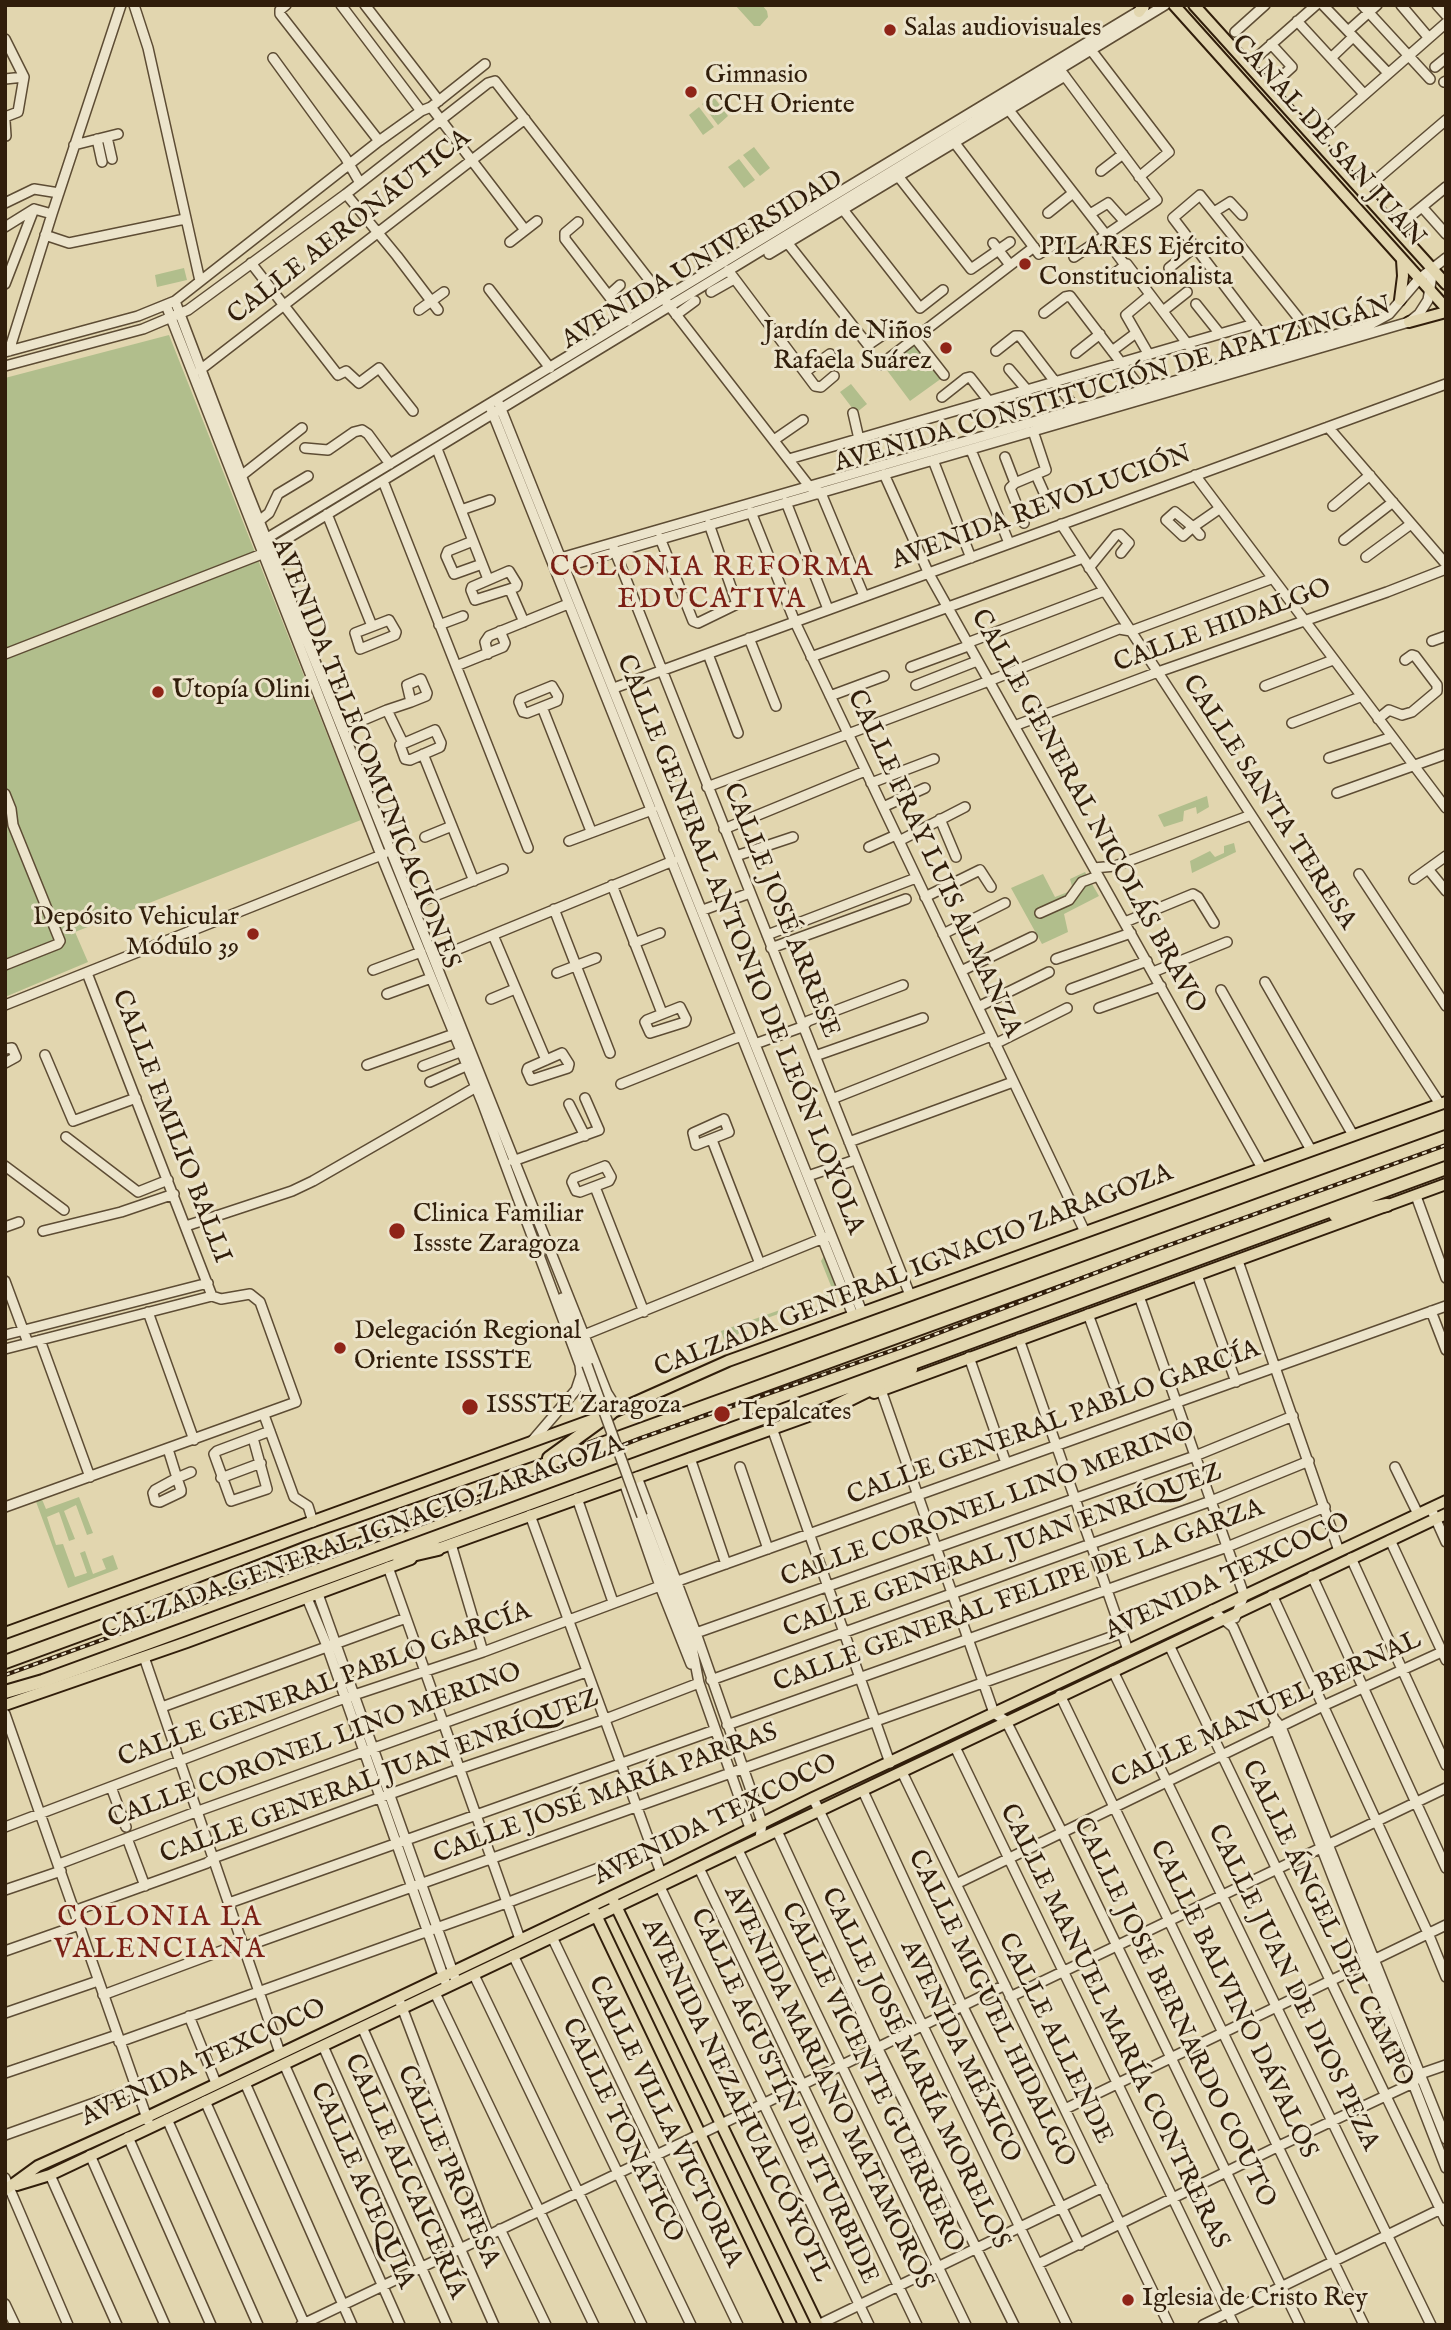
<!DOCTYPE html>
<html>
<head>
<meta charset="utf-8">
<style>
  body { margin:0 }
  #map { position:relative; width:1451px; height:2330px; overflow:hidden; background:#e2d6af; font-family:"IM FELL English",serif }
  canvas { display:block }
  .frame { position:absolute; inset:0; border:7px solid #311e0b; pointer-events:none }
</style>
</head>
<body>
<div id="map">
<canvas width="1451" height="2330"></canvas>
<div class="frame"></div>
</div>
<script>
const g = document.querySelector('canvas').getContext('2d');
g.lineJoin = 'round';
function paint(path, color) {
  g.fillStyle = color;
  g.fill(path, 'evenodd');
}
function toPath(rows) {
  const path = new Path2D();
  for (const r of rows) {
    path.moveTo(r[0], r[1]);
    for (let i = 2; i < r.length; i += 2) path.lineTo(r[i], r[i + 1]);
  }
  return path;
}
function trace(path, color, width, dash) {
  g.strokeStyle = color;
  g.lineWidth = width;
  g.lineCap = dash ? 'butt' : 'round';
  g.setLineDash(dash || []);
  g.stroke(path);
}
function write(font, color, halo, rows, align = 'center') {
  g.font = font + ' "IM FELL English",serif';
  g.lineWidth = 6;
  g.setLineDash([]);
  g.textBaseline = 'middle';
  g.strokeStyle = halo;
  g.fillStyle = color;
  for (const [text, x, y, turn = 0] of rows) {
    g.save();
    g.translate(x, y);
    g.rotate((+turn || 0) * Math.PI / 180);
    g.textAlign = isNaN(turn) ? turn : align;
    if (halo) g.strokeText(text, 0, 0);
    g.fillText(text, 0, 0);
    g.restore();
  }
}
const green = toPath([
  [735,5,762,5,767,11,768,17,760,26,754,26],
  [713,96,728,116,718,125,702,104],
  [699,107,714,127,703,135,689,115],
  [754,147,770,168,760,176,743,155],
  [739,159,755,180,744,188,728,167],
  [184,268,187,280,157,287,155,275],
  [169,335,361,820,75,932,88,962,5,997,5,378],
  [915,341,942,378,910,401,883,365],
  [851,384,867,404,856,413,840,392],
  [1207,796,1209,807,1197,814,1196,807,1184,811,1183,821,1164,827,1158,815],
  [1234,843,1236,852,1192,873,1190,861,1210,851,1215,857,1224,853,1224,846],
  [1085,872,1099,896,1064,914,1068,932,1042,944,1011,888,1043,874,1055,897,1073,890,1070,879],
  [824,1256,839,1292,748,1325,737,1335,724,1340,721,1331,833,1291,821,1261],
  [41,1497,46,1509,79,1497,93,1533,87,1535,76,1505,64,1511,75,1539,69,1541,59,1512,47,1517,56,1545,63,1544,75,1577,87,1573,80,1553,85,1551,93,1574,106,1569,102,1559,113,1555,118,1569,68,1588,35,1499]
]);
const minor = toPath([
  [134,5,148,48,200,281],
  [286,5,280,10,280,14,379,141],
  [341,5,421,111],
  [365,5,439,101],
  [1323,5,1388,73],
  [1362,5,1430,79],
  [1401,5,1429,38],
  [1437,5,1446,15],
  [1297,21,1364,94],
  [1348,31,1377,5],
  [1235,32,1265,5],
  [5,39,24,77,18,112,5,117],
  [1091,50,1169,152,1139,177],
  [273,58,345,157,360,183],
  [1331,58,1353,37],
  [1248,65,1316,5],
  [1435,67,1446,58],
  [1061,71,1157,200,1074,257],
  [5,79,24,77],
  [1444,82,1446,81],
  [1269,88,1292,67,1271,44],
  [1005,105,1106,235,1108,242,1125,265],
  [431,107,525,230],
  [5,121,6,136],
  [107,137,112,159],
  [951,138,1039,254,1060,241],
  [1315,138,1446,23],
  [97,139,102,162],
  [74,145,118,134],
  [1101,171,1123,154],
  [898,176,971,269,1010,242],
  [1363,191,1446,120],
  [346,194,397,256,438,310],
  [5,203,34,189,59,193],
  [841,207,920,308,943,290],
  [1422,207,1446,234],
  [1214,212,1230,202,1242,215],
  [1048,213,1073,193],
  [1090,214,1108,203,1125,222],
  [578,222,565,233,565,239,628,321],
  [5,227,34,209,52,214],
  [1396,228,1446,187],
  [45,235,69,243,185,219],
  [786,241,868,345,893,328],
  [510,242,537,221],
  [993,243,1010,265],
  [769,254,1065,76],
  [251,263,338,375,346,371,359,383,379,368,413,411],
  [1169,268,1195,247],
  [728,270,815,386,821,387,834,376],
  [1111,276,1127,264,1208,371],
  [5,284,34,209],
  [489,289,550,368],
  [711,292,734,279],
  [609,295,620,285],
  [175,301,246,488,607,1393,614,1404,628,1405],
  [1196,304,1220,334],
  [166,305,381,855,482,1102,580,1365,581,1375,576,1390,533,1440],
  [419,310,444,292],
  [1163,311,1187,292],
  [1044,313,1065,297,1070,296,1142,390],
  [676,315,695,301],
  [915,338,944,375],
  [9,351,52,214,121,5],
  [996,351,1015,336,1020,336,1076,409],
  [1112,351,1136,333],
  [5,352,138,316,175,301,379,141,421,111,431,107,485,64],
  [1275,352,1173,218,1200,195,1316,340],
  [1076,353,1100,334],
  [1149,355,1126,315,1150,295],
  [880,365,1034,247],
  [5,366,143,329,188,310,346,194,488,83,495,81,809,486,821,493,864,596],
  [1009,369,1027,390],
  [200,370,525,119],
  [805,372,830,354],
  [942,397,966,378,970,377,1010,428],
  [499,404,862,1312],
  [491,409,853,1315],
  [853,413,859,439],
  [1328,427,1446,564],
  [774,440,803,420],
  [305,448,328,450,354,432,362,430,368,434,390,464],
  [437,449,488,579],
  [971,450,1009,543],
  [1005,457,1015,483],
  [789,459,1254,324],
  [933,460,971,558],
  [884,474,929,574,1262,1168],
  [1036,475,1049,504],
  [1195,475,1446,808],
  [241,476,302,428],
  [383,481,528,848],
  [786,502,828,609],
  [1333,506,1370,475],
  [461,510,490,500],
  [751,512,795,622,1085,1232],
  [327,514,372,626],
  [259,521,269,513,278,494,308,476],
  [1024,523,1010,488,1015,483,1046,470,1033,431],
  [1061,524,1440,1104],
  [1200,535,1193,527,1175,512,1166,520,1183,536,1193,527,1219,509],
  [660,538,693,621,698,623,737,604,709,524],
  [264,540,1144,8],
  [1344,540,1393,502],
  [473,541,448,551,446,556,454,574,482,564],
  [614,549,910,1295],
  [1366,557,1411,524],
  [557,559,1369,325,1389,314,1419,279,1446,258],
  [561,568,1409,322,1419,314,1428,300,1433,269],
  [1089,568,1116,535,1120,534,1129,543,1121,553],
  [509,571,517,584,516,587,475,600,471,590,472,587,509,571],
  [510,590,524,622],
  [389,620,396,632,395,635,360,649,355,633,389,620],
  [439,625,463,616],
  [749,638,776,706],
  [1432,641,1446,636],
  [967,643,1104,591],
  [5,654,262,554,1165,5],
  [488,654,485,642,489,636,568,604],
  [708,654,738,733],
  [811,657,1083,558],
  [456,666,503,647,505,643,500,631],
  [911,667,968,646],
  [916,685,977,661],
  [552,686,558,696,557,701,527,713,523,712,519,702,520,699,552,686],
  [1265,686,1333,660],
  [614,688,1446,384],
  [830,696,884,676],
  [542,707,591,831],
  [387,710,403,743],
  [1378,719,1389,710,1402,715,1412,712,1437,691,1437,685,1415,656,1412,655,1405,660],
  [1292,723,1360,697],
  [1014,726,1158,672,1387,592,1446,569],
  [342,729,387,710,411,702,426,696,427,693,421,679,407,685,411,702],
  [435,730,441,743,440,747,410,760,405,759,400,745,435,730],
  [423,754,474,881],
  [1329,758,1392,737],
  [871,783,934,759],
  [707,787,989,681,1119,629,1131,631,1271,579],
  [1337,793,1446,754],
  [5,794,11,809,13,825,60,941,58,944,5,965],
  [883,807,925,788],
  [940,819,956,857],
  [724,829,865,771],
  [425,837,452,826],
  [569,841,652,810],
  [899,841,965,807],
  [869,847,896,835],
  [736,856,793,837],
  [1094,868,1115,866,1251,815],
  [1428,869,1446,891],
  [1359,874,1446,1006],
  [1414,879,1446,856],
  [612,885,662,1013],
  [925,897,980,870,991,887],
  [412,905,503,869],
  [554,909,610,1053],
  [703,910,750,893],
  [1040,913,1069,900,1082,882,1098,876],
  [1125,922,1193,894,1198,897,1214,923],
  [943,934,1005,903],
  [493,935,546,1060],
  [767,935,916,878],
  [634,943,660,933],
  [771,948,906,899],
  [434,959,673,861],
  [1056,959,1131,933],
  [373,970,421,952],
  [961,971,1032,937],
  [1153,972,1227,942],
  [87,973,212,1296],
  [557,973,596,958],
  [1265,982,1353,1135],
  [1071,989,1147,961],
  [1221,990,1311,1150],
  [387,994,431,978],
  [491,999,515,989],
  [5,1005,384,854],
  [680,1007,686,1019,685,1022,650,1033,645,1022,647,1020,680,1007],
  [978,1007,1049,972],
  [1099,1008,1161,986],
  [755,1044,802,1027,808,1021,903,985],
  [995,1044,1067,1008],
  [5,1049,12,1048,16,1057,5,1063],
  [562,1053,569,1064,568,1068,531,1080,527,1071,528,1068,562,1053],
  [45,1055,73,1121,136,1098],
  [815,1056,923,1018],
  [367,1065,454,1034],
  [423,1066,460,1052],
  [430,1082,466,1066],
  [621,1084,741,1036],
  [832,1099,991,1036],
  [569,1104,585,1136],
  [724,1119,729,1132,696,1145,693,1133,724,1119],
  [66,1137,138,1192,168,1180],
  [712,1140,760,1264],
  [849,1142,1013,1082],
  [513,1161,599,1130,585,1098],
  [5,1166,64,1210],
  [605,1166,611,1177,609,1181,580,1192,576,1191,572,1182,574,1178,605,1166],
  [808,1176,855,1160],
  [595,1187,644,1312],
  [1416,1196,1446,1278],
  [186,1226,292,1191,313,1181,478,1086],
  [5,1227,19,1222],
  [43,1231,121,1212,174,1194],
  [1238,1261,1339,1551],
  [1197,1275,1236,1382],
  [5,1281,28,1343],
  [1139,1296,1244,1595,1235,1618],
  [562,1298,587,1365],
  [1431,1311,1446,1350],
  [148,1312,194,1440],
  [1088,1314,1114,1385],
  [5,1335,208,1283],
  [584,1335,826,1237],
  [1019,1339,1128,1650],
  [40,1340,90,1477],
  [5,1349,212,1296],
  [969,1357,1006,1463],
  [582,1377,586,1394,590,1402,599,1406,606,1400],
  [881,1390,994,1713,1006,1721,1062,1832,1300,2325],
  [264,1415,294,1497,308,1506,313,1522],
  [772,1428,890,1763],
  [253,1438,267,1489,231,1501,214,1454,217,1451,270,1431],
  [168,1449,177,1478,181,1490,181,1492,160,1502,155,1501,153,1493,155,1490,177,1478,191,1472],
  [690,1458,726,1564],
  [740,1467,768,1549],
  [1395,1467,1418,1514],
  [637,1477,696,1633,762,1822,760,1839],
  [221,1478,261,1463],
  [624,1482,660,1586,691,1664],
  [577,1498,613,1602],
  [5,1507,296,1402,260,1302,250,1294,221,1299,212,1296],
  [1433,1513,1446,1542],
  [530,1515,661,1873],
  [642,1516,692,1647,699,1683,750,1828],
  [1390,1540,1446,1660],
  [451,1544,483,1652],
  [1351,1558,1446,1765],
  [388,1567,520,1939],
  [1312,1576,1446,1868],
  [675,1582,1446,1306],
  [318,1594,455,1978],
  [1272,1595,1428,1933,1446,1977],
  [307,1598,327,1646,445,1981],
  [1212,1610,1233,1627,1274,1719,1281,1727,1446,2139],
  [696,1633,1195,1456,1293,1416],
  [1169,1645,1446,2221],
  [144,1657,280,2053],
  [1113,1671,1431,2325],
  [711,1680,1211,1501,1309,1461],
  [1060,1695,1364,2325],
  [162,1707,406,1618],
  [5,1714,148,2121],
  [727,1725,1227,1547,1325,1507],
  [1274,1726,1446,2168],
  [955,1747,1234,2325],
  [902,1772,1169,2325],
  [111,1787,126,1827],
  [863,1791,962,2005,1080,2245],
  [813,1798,1067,2325],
  [5,1827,345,1698,483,1652,660,1586],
  [777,1831,877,2047,1014,2325],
  [127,1838,145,1886],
  [738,1850,966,2325],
  [59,1864,201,1810,586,1672],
  [699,1868,917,2325],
  [956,1884,1323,1706,1446,1650],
  [660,1887,869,2325],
  [5,1890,61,1871],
  [229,1903,715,1730],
  [74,1911,207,1863,213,1858,459,1769,603,1720,699,1683],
  [552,1937,738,2325],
  [5,1951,79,1925],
  [513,1955,691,2325],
  [474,1975,642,2325],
  [435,1993,594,2325],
  [103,1995,237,1945,244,1947,1122,1633],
  [1010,1997,1446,1788],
  [400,2002,488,2234],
  [5,2013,98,1981],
  [189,2016,216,2083],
  [362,2027,494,2325],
  [119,2042,509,1902,651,1848],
  [323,2046,447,2325],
  [284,2064,400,2325],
  [5,2073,117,2035],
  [245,2083,352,2325],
  [205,2101,305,2325],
  [1065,2109,1446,1925],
  [167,2119,258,2325],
  [5,2135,136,2088],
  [128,2137,211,2325],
  [90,2155,165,2325],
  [50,2175,117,2325],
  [5,2178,68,2325],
  [500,2229,546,2325],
  [1038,2264,1279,2146,1413,2083,1420,2074,1446,2065],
  [5,2304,15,2325],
  [301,2325,763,2104,1005,1985],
  [818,2325,1103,2187],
  [1203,2325,1443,2208]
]);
const major = toPath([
  [1174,5,1446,308],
  [1194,5,1446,284],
  [1139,12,1144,5],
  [1400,300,1403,276,1402,260],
  [1409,322,1446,312],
  [874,1393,1446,1184],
  [432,1551,842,1404],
  [5,1633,611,1413,728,1361,1446,1102],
  [5,1705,187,1642,411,1559],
  [614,1902,818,2325],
  [594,1911,791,2325],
  [17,2185,50,2175,1446,1514],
  [5,2190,38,2166,147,2117,661,1873,813,1798,1446,1501]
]);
const highway = toPath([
  [1335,1215,1387,1205],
  [836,1406,911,1369],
  [549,1458,611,1413],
  [399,1558,438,1549],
  [5,1662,158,1606,307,1548,533,1469,1446,1137],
  [5,1692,43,1681,1446,1168]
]);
const rail = toPath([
  [5,1675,422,1524,641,1438,902,1347,1150,1252,1446,1145]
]);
const minorBridge = toPath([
  [587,1365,642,1516]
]);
const markers = [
  [890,30,7,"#8f2418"],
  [691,92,7,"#8f2418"],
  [1025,264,7,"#8f2418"],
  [946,348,7,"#8f2418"],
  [158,692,7,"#8f2418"],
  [253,934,7,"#8f2418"],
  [397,1231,9,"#8f2418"],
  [340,1348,7,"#8f2418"],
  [470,1407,9,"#8f2418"],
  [722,1414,9,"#8f2418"],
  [1128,2300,7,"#8f2418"]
];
const poiNames = [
  ["Salas audiovisuales",904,30],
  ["Gimnasio",705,77],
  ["CCH Oriente",705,107],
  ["PILARES Ejército",1039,249],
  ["Constitucionalista",1039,279],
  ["Jardín de Niños",932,333,"right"],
  ["Rafaela Suárez",932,363,"right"],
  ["Utopía Olini",172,692],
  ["Depósito Vehicular",239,919,"right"],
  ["Módulo 39",239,949,"right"],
  ["Clinica Familiar",413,1216],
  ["Issste Zaragoza",413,1246],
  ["Delegación Regional",354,1333],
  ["Oriente ISSSTE",354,1363],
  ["ISSSTE Zaragoza",486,1407],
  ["Tepalcates",738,1414],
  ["Iglesia de Cristo Rey",1142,2300]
];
const streetNames = [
  ["CANAL DE SAN JUAN",1327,142,48],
  ["CALLE AERONÁUTICA",350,228,-38],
  ["AVENIDA UNIVERSIDAD",703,261,-31],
  ["AVENIDA CONSTITUCIÓN DE APATZINGÁN",1113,386,-16],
  ["AVENIDA REVOLUCIÓN",1042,509,-20],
  ["CALLE HIDALGO",1223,627,-20],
  ["AVENIDA TELECOMUNICACIONES",364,754,68],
  ["CALLE SANTA TERESA",1268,803,57],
  ["CALLE GENERAL NICOLÁS BRAVO",1087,812,61],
  ["CALLE FRAY LUIS ALMANZA",933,864,65],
  ["CALLE JOSÉ ARRESE",780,911,68],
  ["CALLE GENERAL ANTONIO DE LEÓN LOYOLA",739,945,68],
  ["CALLE EMILIO BALLI",170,1127,69],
  ["CALZADA GENERAL IGNACIO ZARAGOZA",914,1272,-21],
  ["CALLE GENERAL PABLO GARCÍA",1054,1424,-20],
  ["CALLE CORONEL LINO MERINO",988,1506,-20],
  ["CALZADA GENERAL IGNACIO ZARAGOZA",363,1539,-20],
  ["CALLE GENERAL JUAN ENRÍQUEZ",1003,1552,-20],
  ["AVENIDA TEXCOCO",1228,1578,-25],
  ["CALLE GENERAL FELIPE DE LA GARZA",1019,1597,-20],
  ["CALLE GENERAL PABLO GARCÍA",325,1686,-20],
  ["CALLE MANUEL BERNAL",1267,1711,-25],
  ["CALLE CORONEL LINO MERINO",315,1747,-20],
  ["CALLE GENERAL JUAN ENRÍQUEZ",380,1778,-20],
  ["CALLE JOSÉ MARÍA PARRAS",606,1795,-20],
  ["AVENIDA TEXCOCO",716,1821,-26],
  ["CALLE ÁNGEL DEL CAMPO",1326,1924,64],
  ["CALLE JUAN DE DIOS PEZA",1292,1988,64],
  ["CALLE BALVINO DÁVALOS",1232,2000,64],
  ["CALLE MIGUEL HIDALGO",990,2009,64],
  ["CALLE JOSÉ BERNARDO COUTO",1173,2013,64],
  ["CALLE MANUEL MARÍA CONTRERAS",1113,2027,64],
  ["CALLE ALLENDE",1054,2039,64],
  ["AVENIDA MÉXICO",959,2052,64],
  ["AVENIDA TEXCOCO",204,2064,-25],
  ["CALLE JOSÉ MARÍA MORELOS",914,2069,64],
  ["CALLE VICENTE GUERRERO",871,2078,64],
  ["AVENIDA MARIANO MATAMOROS",827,2088,64],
  ["CALLE AGUSTÍN DE ITURBIDE",783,2097,65],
  ["AVENIDA NEZAHUALCÓYOTL",735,2101,64],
  ["CALLE VILLA VICTORIA",664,2122,64],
  ["CALLE TONATICO",621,2131,64],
  ["CALLE PROFESA",447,2167,66],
  ["CALLE ALCAICERÍA",404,2177,66],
  ["CALLE ACEQUIA",361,2186,66]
];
const neighbourhoodNames = [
  ["COLONIA REFORMA",712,569],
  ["EDUCATIVA",712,601],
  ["COLONIA LA",160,1919],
  ["VALENCIANA",160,1951]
];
paint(green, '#b1be8c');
trace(minor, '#5d4c34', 12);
trace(major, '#311e0b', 14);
trace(highway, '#311e0b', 16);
trace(minor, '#ece4cb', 9);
trace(major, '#e2d6af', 10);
trace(highway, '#e2d6af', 12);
trace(rail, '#311e0b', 4.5);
trace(rail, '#ece4cb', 2, [5]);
trace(minorBridge, '#5d4c34', 12, []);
trace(minorBridge, '#ece4cb', 9);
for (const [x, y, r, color] of markers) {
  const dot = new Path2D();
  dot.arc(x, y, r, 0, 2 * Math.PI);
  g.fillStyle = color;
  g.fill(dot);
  trace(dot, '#ece4cb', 2.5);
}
write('26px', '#311e0b', '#ece4cb', poiNames, 'left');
write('26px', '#311e0b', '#ece4cb', streetNames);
g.letterSpacing = '2px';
write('28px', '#7a1f14', '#ece4cb', neighbourhoodNames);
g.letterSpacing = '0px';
</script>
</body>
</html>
